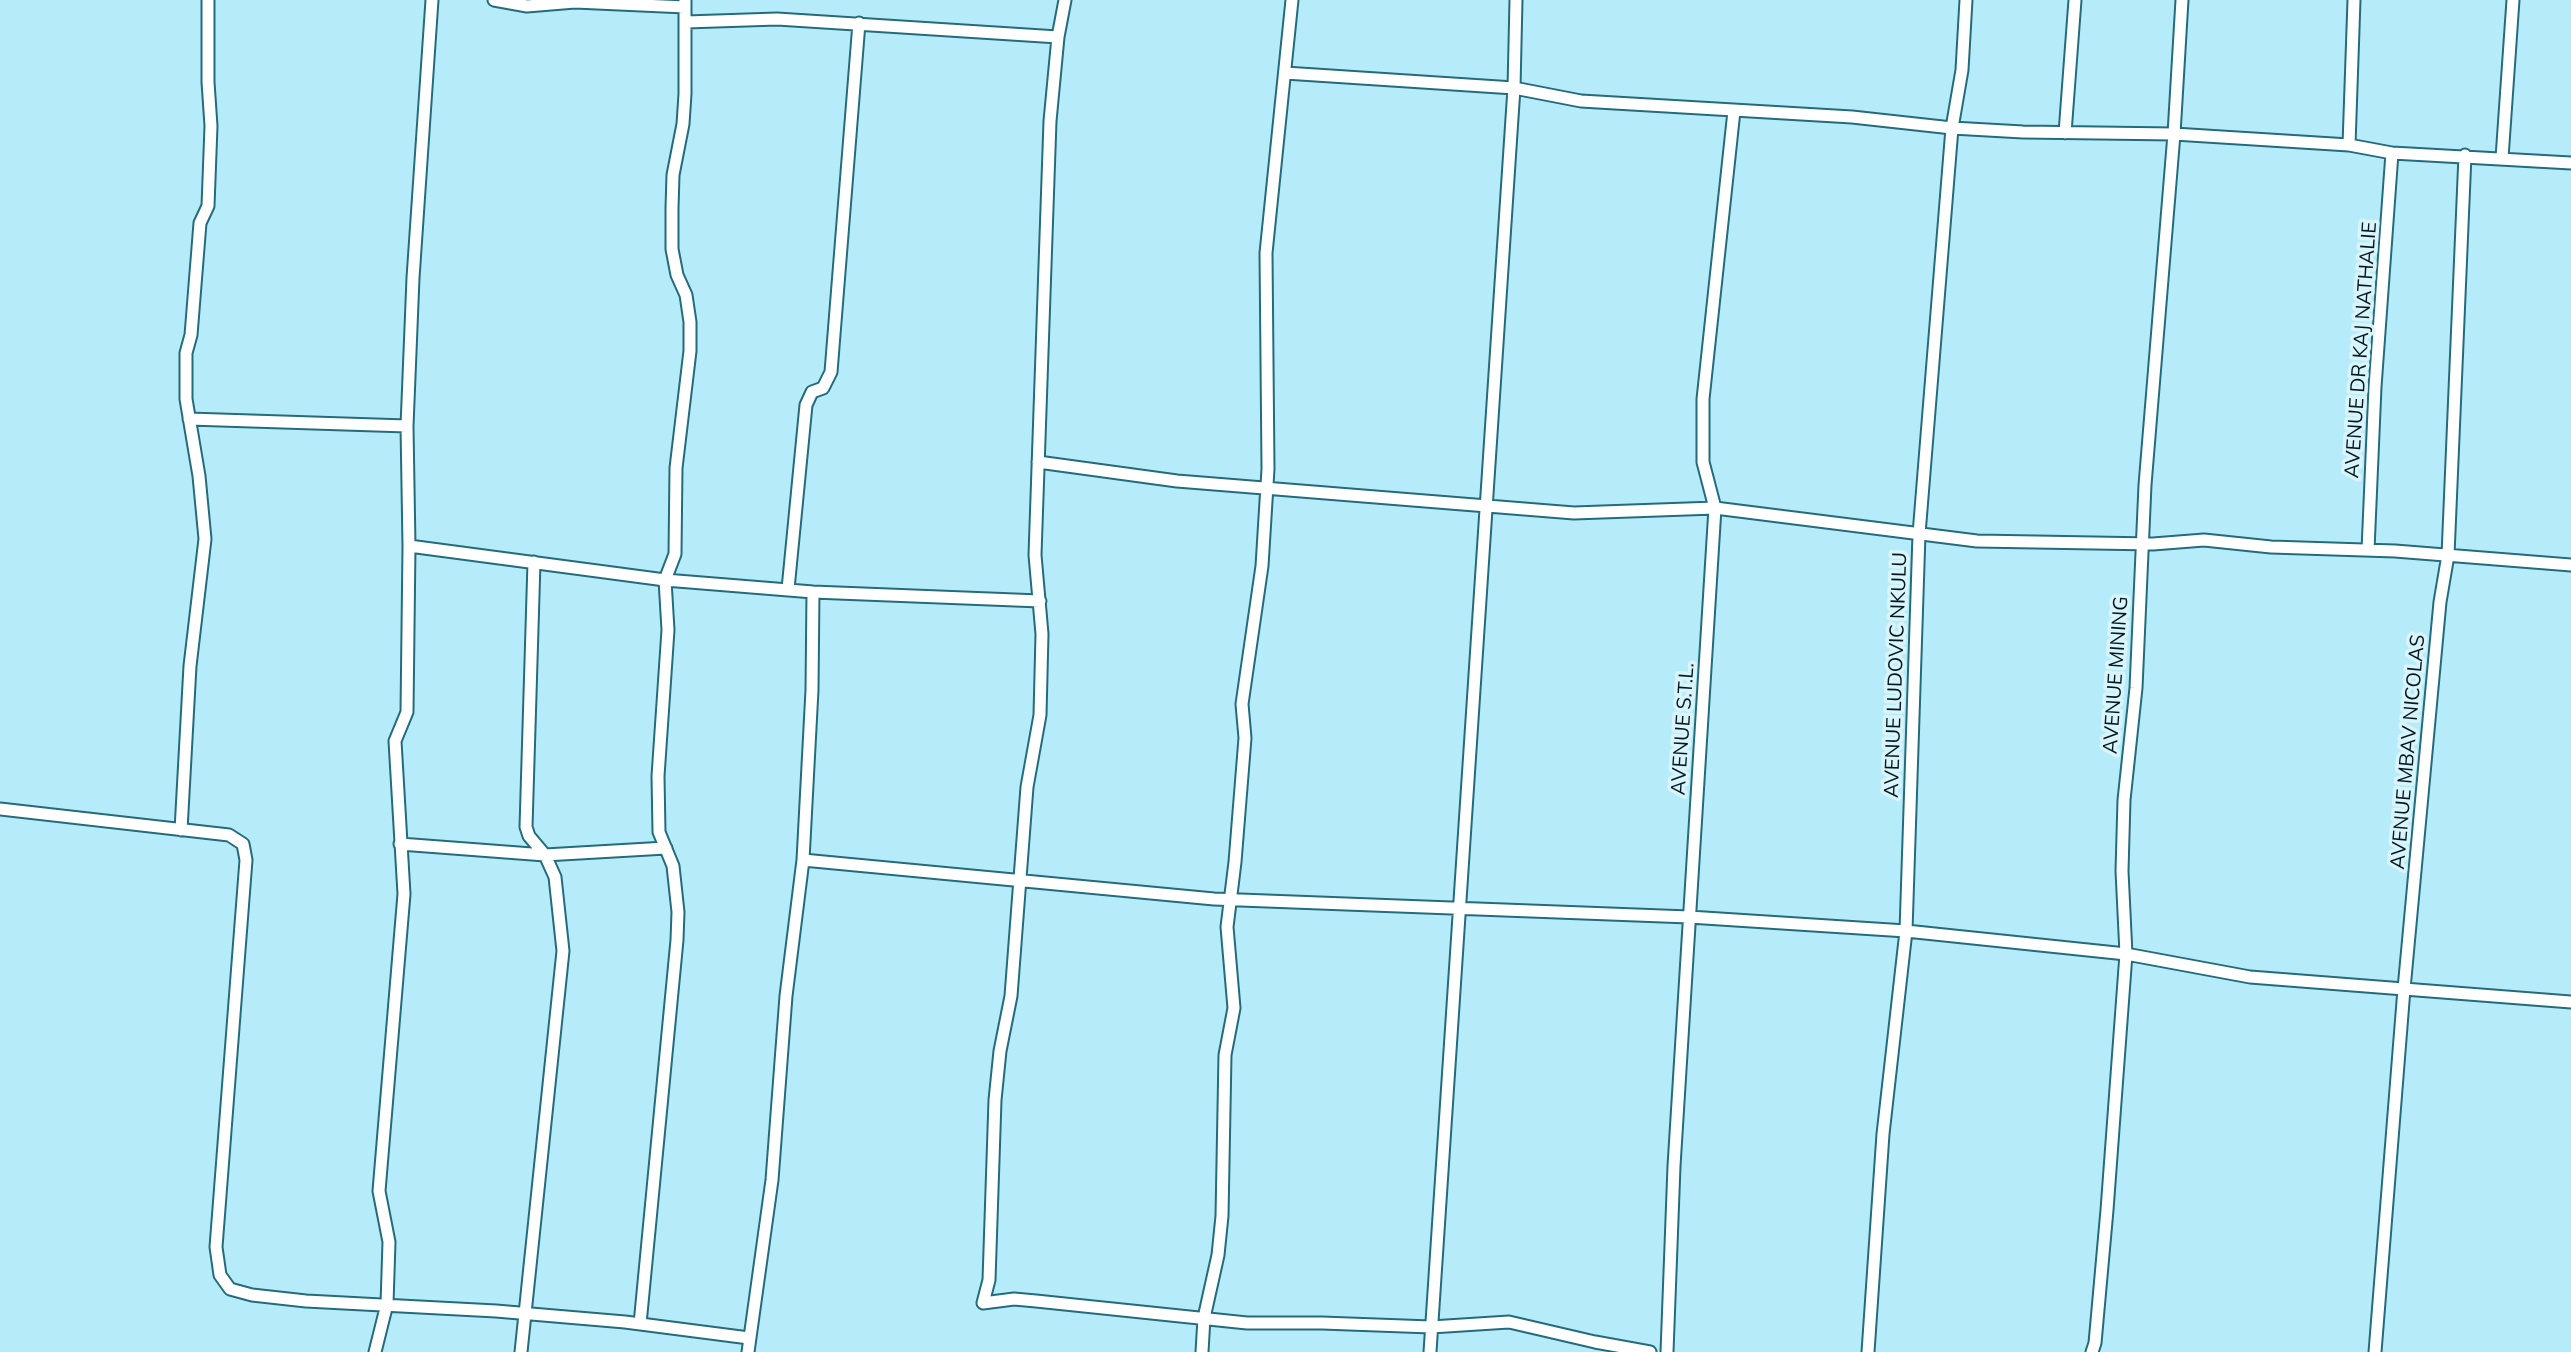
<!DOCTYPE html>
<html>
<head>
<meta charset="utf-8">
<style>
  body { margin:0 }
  canvas { display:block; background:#b6ecfa }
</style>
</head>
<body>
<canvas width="2571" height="1352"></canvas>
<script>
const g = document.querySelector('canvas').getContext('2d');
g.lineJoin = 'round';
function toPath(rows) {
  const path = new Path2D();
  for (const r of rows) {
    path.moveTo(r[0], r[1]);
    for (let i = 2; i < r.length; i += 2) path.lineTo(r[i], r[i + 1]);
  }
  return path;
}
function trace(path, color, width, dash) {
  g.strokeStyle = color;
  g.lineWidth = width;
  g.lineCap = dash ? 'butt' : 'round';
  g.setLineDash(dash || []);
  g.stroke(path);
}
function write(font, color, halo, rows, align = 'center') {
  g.font = font + ' Mulish,sans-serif';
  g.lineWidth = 7;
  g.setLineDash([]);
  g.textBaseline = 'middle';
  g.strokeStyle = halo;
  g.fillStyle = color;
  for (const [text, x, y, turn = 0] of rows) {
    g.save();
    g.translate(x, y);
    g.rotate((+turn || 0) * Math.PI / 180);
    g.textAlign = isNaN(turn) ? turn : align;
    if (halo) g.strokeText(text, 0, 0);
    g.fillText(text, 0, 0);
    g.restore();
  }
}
const street = toPath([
  [494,0,527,6,575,2,685,7],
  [1065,0,1058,37,1050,121,1035,555,1042,634,1040,715,1027,787,1011,996,1000,1051,995,1100,989,1280,983,1303,1014,1299,1036,1301,1247,1323,1322,1323,1431,1327,1509,1322,1595,1342,1650,1352],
  [686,22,777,19,1058,37],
  [1285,73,1514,88,1581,101,1852,117,1952,128,2023,132,2174,134,2349,145,2392,153,2571,163],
  [2065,133,2075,0],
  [2349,145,2354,0],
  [2502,158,2513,0],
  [189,419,407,426],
  [1038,462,1177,481,1574,513,1715,508,1977,541,2153,544,2204,540,2271,547,2395,551,2571,565],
  [409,546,665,580,813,592,1040,601],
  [2368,550,2375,387,2392,153],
  [788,589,806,405,812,392,823,388,831,372,859,23],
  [0,809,229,835,243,844,246,860,216,1247,220,1275,230,1289,252,1295,306,1301,496,1311,625,1322,749,1338],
  [181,830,190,666,205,539,199,476,186,399,186,353,191,335,200,223,208,206,211,126,208,82,208,0],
  [400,844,545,855,666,848],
  [803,860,1214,899,1689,917,1906,931,2126,954,2250,977,2571,1002],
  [640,1324,677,940,678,912,673,866,659,832,658,776,668,630,665,580,675,554,676,468,690,351,690,322,686,295,677,275,672,249,672,208,673,175,683,124,685,94,685,0],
  [375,1352,387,1304,389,1242,379,1191,404,894,395,741,407,712,409,546,407,426,413,278,432,0],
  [521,1352,563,951,555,877,545,855,529,836,526,827,534,562],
  [748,1352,772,1180,786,996,803,860,812,690,813,592],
  [1202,1352,1204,1318,1218,1255,1222,1216,1225,1055,1234,1008,1227,927,1235,862,1245,738,1242,704,1262,566,1268,469,1266,253,1292,0],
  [1430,1352,1514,88,1516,0],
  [1667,1352,1674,1166,1715,508,1703,462,1703,399,1734,111],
  [1868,1352,1883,1134,1906,931,1919,534,1952,128,1962,70,1966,0],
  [2092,1352,2095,1343,2107,1210,2126,954,2122,871,2124,800,2136,688,2145,485,2174,134,2182,0],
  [2375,1352,2404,989,2440,602,2448,555,2465,155]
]);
const streetNames = [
  ["AVENUE DR KAJ NATHALIE",2361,350,-86],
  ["AVENUE LUDOVIC NKULU",1896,675,-88],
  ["AVENUE MINING",2116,675,-86],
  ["AVENUE S.T.L.",1683,729,-86],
  ["AVENUE MBAV NICOLAS",2408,752,-85]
];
trace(street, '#246b7b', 15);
trace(street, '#fff', 11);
write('20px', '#00181e', '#d9f4fb', streetNames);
</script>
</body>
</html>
